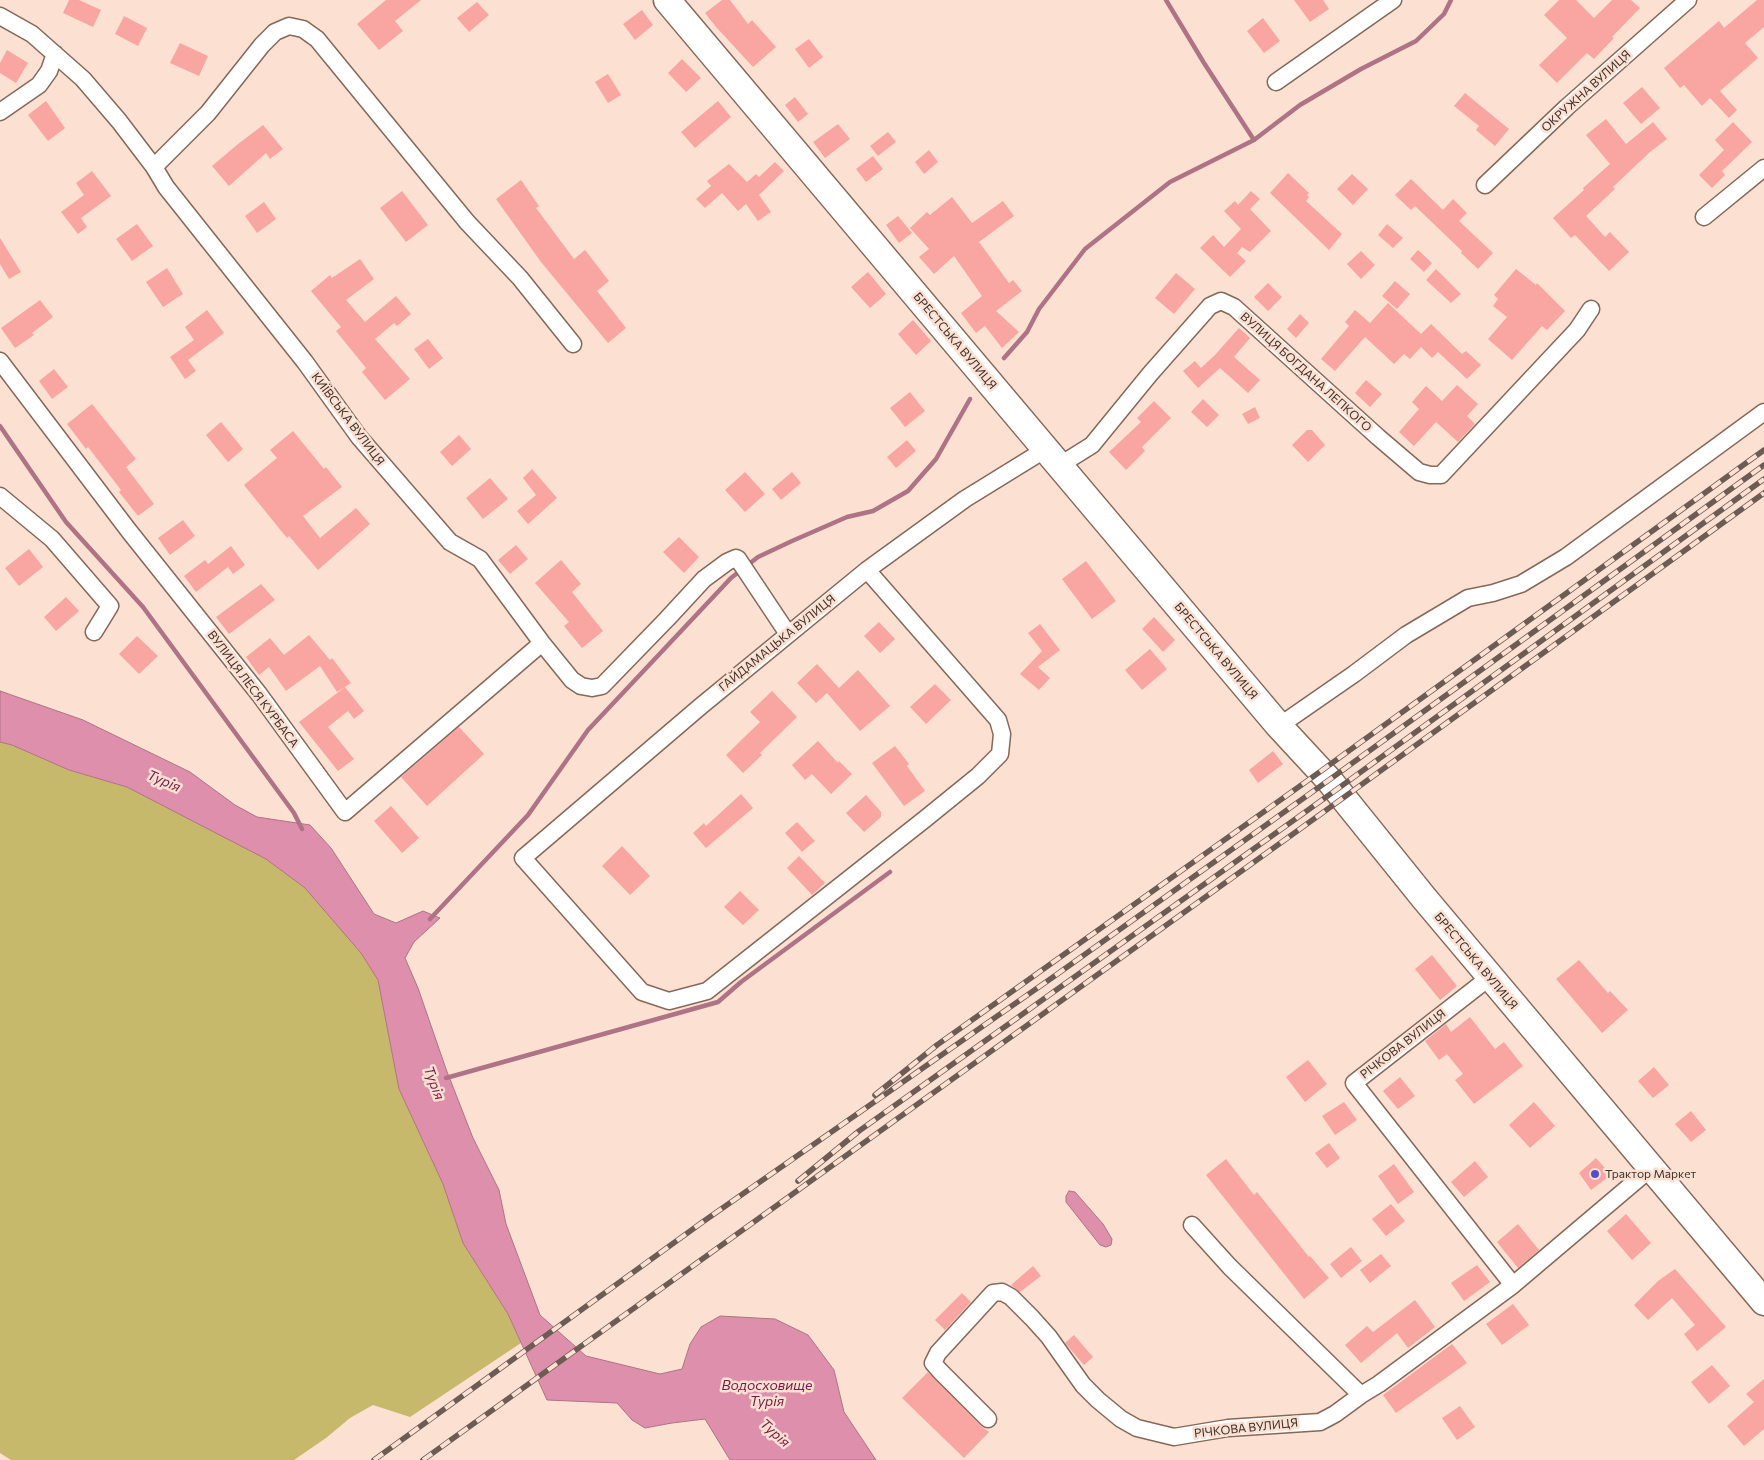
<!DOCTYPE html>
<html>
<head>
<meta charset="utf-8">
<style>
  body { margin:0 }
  canvas { display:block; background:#fce0d2 }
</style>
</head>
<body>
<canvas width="1764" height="1460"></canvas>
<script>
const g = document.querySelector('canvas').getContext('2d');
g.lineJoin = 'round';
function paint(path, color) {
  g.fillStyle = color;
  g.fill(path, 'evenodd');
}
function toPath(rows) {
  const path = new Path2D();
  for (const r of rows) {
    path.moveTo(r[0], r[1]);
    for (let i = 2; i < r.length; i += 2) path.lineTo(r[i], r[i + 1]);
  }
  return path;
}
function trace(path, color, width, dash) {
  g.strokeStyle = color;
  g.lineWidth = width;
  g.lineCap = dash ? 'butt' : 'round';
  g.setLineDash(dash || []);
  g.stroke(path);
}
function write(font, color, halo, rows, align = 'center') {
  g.font = font + ' Commissioner,sans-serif';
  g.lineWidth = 5;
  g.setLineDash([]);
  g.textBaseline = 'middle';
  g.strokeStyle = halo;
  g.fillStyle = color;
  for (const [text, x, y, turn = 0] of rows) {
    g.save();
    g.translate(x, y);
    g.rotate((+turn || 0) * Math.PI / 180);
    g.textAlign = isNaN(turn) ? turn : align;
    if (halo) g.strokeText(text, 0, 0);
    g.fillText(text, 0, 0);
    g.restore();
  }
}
const green = toPath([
  [0,742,12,745,69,770,127,787,217,833,266,859,305,888,334,920,361,953,378,980,399,1089,443,1184,463,1243,508,1314,521,1343,410,1417,373,1405,350,1418,326,1438,294,1460,11,1460,0,1453]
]);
const water = toPath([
  [0,691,83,720,190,772,235,805,257,817,310,825,331,848,374,914,396,923,423,911,440,918,414,942,405,958,418,988,446,1069,473,1138,499,1190,506,1224,540,1315,586,1356,660,1374,682,1369,690,1344,701,1327,720,1316,775,1319,808,1335,834,1370,844,1412,876,1460,730,1460,705,1419,672,1423,645,1428,632,1420,617,1403,547,1400,508,1314,463,1243,443,1184,399,1089,378,980,361,953,305,888,266,859,127,787,69,770,12,745,0,742,0,691],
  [1069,1191,1075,1192,1103,1224,1112,1239,1111,1245,1106,1247,1100,1245,1066,1202,1066,1196,1069,1191]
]);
const stream = toPath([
  [1166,0,1204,63,1254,140],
  [1004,358,1027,332,1039,309,1085,249,1170,182,1254,140,1300,105,1361,69,1416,41,1444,14,1451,0],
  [0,426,66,522,143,607,294,813,302,829],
  [430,919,528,815,588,730,731,578,758,557,792,541,847,517,873,511,908,491,936,459,970,399],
  [446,1078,718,1002,741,982,890,872]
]);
const building = toPath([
  [69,0,79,0,101,10,93,27,63,13],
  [386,0,421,0,395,21,403,31,379,50,357,24],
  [722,0,730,0,748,24,752,20,776,47,753,67,717,28,705,13],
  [1294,0,1323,0,1329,9,1310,22],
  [1559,0,1576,0,1594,18,1612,0,1631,0,1640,8,1612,37,1614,38,1594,59,1587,53,1557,83,1539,65,1567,38,1544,15],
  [1757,0,1764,0,1764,27,1745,43,1758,58,1720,91,1737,110,1729,118,1710,98,1702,106,1684,85,1680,88,1664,68,1719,21,1724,28],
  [477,2,489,15,469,32,457,18],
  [642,10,653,25,635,40,623,24],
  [124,16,147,28,138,46,115,34],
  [1263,18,1280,41,1264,53,1247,31],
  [809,39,823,57,809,68,795,49],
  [180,43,208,56,199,76,170,63],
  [7,50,28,63,16,83,0,73,0,63],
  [682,59,701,78,686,92,668,73],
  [608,74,621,95,608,103,595,82],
  [1642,87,1660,108,1641,124,1623,103],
  [1465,93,1509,129,1495,146,1476,130,1479,126,1454,106],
  [795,97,808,114,798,122,785,105],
  [46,101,65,128,48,141,28,115],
  [718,101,731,117,695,148,681,132],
  [1606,119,1626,144,1653,122,1667,139,1650,152,1613,187,1615,189,1586,216,1605,237,1610,232,1629,252,1609,271,1575,235,1571,238,1553,218,1584,190,1583,188,1610,164,1586,135],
  [1733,122,1752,142,1722,171,1725,175,1712,188,1699,175,1724,150,1715,140],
  [838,124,850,139,825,158,813,142],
  [263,125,283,149,270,159,266,153,229,186,212,166,238,144],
  [888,132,896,142,878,156,870,146],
  [929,150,938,162,924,174,915,162],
  [873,156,883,169,866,182,856,169],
  [775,162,784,171,759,195,771,212,758,221,746,204,738,211,722,193,705,208,696,199,711,186,707,181,729,164,747,182,756,174,759,177],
  [92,171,111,196,81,218,87,227,78,234,61,212,84,195,76,183],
  [1288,173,1309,193,1307,195,1309,197,1306,201,1342,234,1329,250,1270,193],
  [1352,174,1368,189,1353,205,1337,189],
  [1411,179,1443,210,1453,199,1467,213,1459,221,1493,253,1478,269,1461,253,1462,251,1415,206,1411,210,1395,195],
  [521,180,539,206,536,208,574,259,585,250,609,281,597,291,626,328,608,343,541,262,496,199],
  [402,191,428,225,406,242,380,208],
  [1251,191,1260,199,1250,209,1271,231,1250,252,1242,247,1237,253,1246,261,1230,277,1200,248,1213,235,1224,247,1241,229,1224,211,1235,201,1238,205],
  [952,197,972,223,1003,201,1014,216,979,242,1009,283,1013,280,1022,291,996,311,1019,332,1002,348,985,326,976,333,961,313,982,296,954,256,934,274,919,257,929,249,910,228,927,212,930,215],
  [264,202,276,219,257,233,245,216],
  [898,216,912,233,899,243,886,225],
  [137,224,153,246,132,261,116,239],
  [1387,224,1403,238,1393,248,1378,235],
  [0,238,21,272,9,279,0,264],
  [1418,250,1432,263,1424,272,1410,259],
  [1361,251,1375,265,1361,279,1347,264],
  [360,259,374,279,346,300,365,322,396,296,411,314,397,326,394,323,375,339,410,379,385,400,362,372,366,368,336,331,341,327,311,291,330,275,332,278],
  [167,268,183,294,163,307,146,282],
  [1436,269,1461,294,1451,303,1426,280],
  [1516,269,1536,285,1537,283,1565,311,1547,330,1542,326,1512,360,1488,339,1507,317,1493,306,1498,299,1494,295],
  [868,272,886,294,870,308,851,287],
  [1176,273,1195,289,1174,314,1155,298],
  [1395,281,1410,294,1397,309,1382,296],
  [1268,283,1282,297,1268,311,1254,297],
  [40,300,53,317,32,333,34,335,15,348,1,328],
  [1388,303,1421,334,1431,324,1462,354,1466,351,1481,365,1467,379,1438,352,1432,358,1421,347,1410,359,1404,354,1394,364,1365,337,1335,371,1321,359,1349,326,1345,322,1355,310,1370,323],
  [207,310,224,333,188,360,196,371,185,379,170,357,194,340,185,327],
  [1300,314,1309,323,1296,338,1287,329],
  [913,320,931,341,916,355,898,334],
  [1239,328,1250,338,1234,357,1260,380,1248,393,1220,368,1198,388,1183,371,1195,361,1201,368,1215,355],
  [428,339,443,358,429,369,414,349],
  [54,369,68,387,52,399,39,381],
  [1366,380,1382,394,1370,407,1355,393],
  [1457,385,1478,404,1467,416,1475,424,1458,442,1436,422,1414,446,1399,432,1419,409,1412,402,1426,386,1442,401],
  [910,392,925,411,905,427,890,408],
  [1203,399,1219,415,1207,427,1191,412],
  [1154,401,1171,418,1142,447,1145,451,1126,470,1109,452,1141,422,1137,418],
  [92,404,136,459,126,467,154,504,138,516,119,492,121,490,88,447,86,449,67,424],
  [1255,407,1260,418,1248,424,1242,414],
  [221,422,243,449,228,462,206,435],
  [1307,430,1312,430,1325,445,1308,462,1292,445],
  [293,431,324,469,326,467,342,487,303,516,320,538,356,508,370,524,318,570,289,536,287,538,244,485,277,458,270,450],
  [459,435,471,449,452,466,440,452],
  [907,440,916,451,896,468,887,457],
  [532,469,557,498,528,524,517,511,536,495,523,478],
  [745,472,765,494,745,512,725,490],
  [792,472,801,483,781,500,772,489],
  [490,478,508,499,483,519,466,498],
  [183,520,195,536,170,555,158,538],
  [679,537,699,557,684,573,663,552],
  [516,545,528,559,510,574,498,560],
  [231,546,245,565,233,574,228,567,196,592,184,576,205,560,208,564],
  [29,549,43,567,19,586,5,568],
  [561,560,581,584,572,592,603,631,582,648,564,626,569,622,535,583],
  [1086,561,1116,601,1092,619,1062,579],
  [261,584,275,600,229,634,216,617],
  [66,597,79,611,56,631,44,617],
  [1154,617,1175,640,1163,652,1142,629],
  [879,622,895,639,880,653,864,636],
  [1040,624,1060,650,1038,667,1050,678,1039,690,1020,674,1042,651,1028,633],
  [309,635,330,660,332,658,351,683,337,692,320,666,286,691,269,667,259,675,246,657,270,638,284,655],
  [137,636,158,656,139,674,119,654],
  [1150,649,1167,669,1142,690,1125,670],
  [817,664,839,688,858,670,890,706,860,731,827,693,816,703,797,683],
  [935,684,951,700,926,724,910,707],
  [345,687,364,711,354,719,348,711,328,727,354,759,338,771,299,722],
  [772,691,797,717,760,753,762,755,743,773,726,755,760,722,750,712],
  [459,727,484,754,427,806,401,777],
  [818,741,838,763,839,761,852,774,831,794,812,774,805,780,792,765],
  [895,746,909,764,907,766,925,791,904,806,872,763],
  [1273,751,1283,764,1258,783,1249,770],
  [741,794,753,808,706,848,693,833,704,823,706,826],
  [866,795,881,812,881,817,864,832,846,813],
  [391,806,419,838,402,853,374,821],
  [797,822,815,841,802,852,785,833],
  [622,846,650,876,630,895,602,866],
  [799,856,825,883,812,895,787,868],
  [740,891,759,910,743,925,724,907],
  [1432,955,1457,986,1440,1000,1415,969],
  [1579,960,1608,993,1610,991,1628,1010,1602,1033,1556,979],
  [1470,1017,1495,1049,1504,1042,1523,1066,1474,1104,1455,1080,1463,1074,1447,1054,1439,1060,1425,1041,1446,1024,1451,1032],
  [1308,1060,1327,1084,1305,1102,1286,1077],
  [1654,1067,1669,1085,1653,1098,1638,1081],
  [1400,1077,1415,1096,1398,1109,1383,1091],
  [1344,1102,1357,1120,1335,1135,1322,1116],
  [1534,1102,1555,1126,1530,1148,1509,1125],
  [1691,1111,1706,1130,1691,1142,1675,1124],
  [1329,1143,1340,1158,1327,1168,1315,1153],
  [1596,1158,1611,1175,1591,1190,1579,1173],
  [1226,1159,1254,1195,1257,1192,1309,1257,1310,1256,1329,1278,1304,1299,1206,1175],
  [1475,1161,1488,1177,1464,1197,1451,1182],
  [1394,1164,1414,1192,1398,1204,1378,1176],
  [1391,1204,1405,1221,1386,1236,1372,1219],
  [1626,1214,1651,1243,1632,1260,1607,1231],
  [1518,1224,1539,1250,1518,1268,1497,1242],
  [1351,1247,1362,1261,1341,1278,1330,1264],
  [1381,1254,1391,1266,1370,1283,1360,1270],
  [1477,1265,1490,1282,1464,1301,1451,1283],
  [1033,1266,1041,1276,1020,1292,1011,1285],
  [1675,1269,1726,1327,1697,1351,1684,1334,1695,1325,1672,1298,1648,1320,1634,1305,1658,1281],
  [962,1293,971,1302,945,1330,935,1320],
  [1415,1300,1435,1327,1408,1348,1397,1333,1361,1363,1345,1345,1367,1326,1373,1332],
  [1513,1304,1529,1325,1502,1345,1486,1324],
  [1074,1335,1093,1357,1084,1365,1065,1343],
  [1452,1344,1467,1363,1396,1413,1383,1395],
  [1712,1365,1730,1386,1709,1404,1691,1382],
  [928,1372,981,1426,989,1432,964,1458,902,1398],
  [1764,1379,1764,1429,1744,1446,1727,1426,1754,1402,1746,1394],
  [1460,1406,1475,1427,1457,1440,1442,1418]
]);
const minor = toPath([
  [0,16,32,34,83,79,119,121,154,167,166,187,305,362,359,437,450,542,480,559,542,643,572,680,581,686,592,688,602,686,667,619,704,579,727,562,736,558,738,559,788,634],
  [1276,82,1393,0],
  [0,112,39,85,49,71,55,54],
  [154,167,208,113,262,45,275,32,289,26,303,29,317,39,467,222,520,278,573,344],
  [1485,185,1567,107,1688,0],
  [1704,217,1764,168],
  [0,361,129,531,259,694,345,812,542,643],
  [1060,465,1092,445,1150,374,1210,306,1221,301,1234,307,1378,437,1419,472,1430,475,1441,475,1577,330,1591,309],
  [0,496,52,539,110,606,94,632],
  [867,570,998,720,1002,734,1000,754,978,776,925,819,707,991,669,1001,642,992,523,858,701,706,867,570,965,499,1046,449],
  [1279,726,1354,674,1406,635,1468,598,1493,593,1521,584,1566,557,1764,412],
  [1490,977,1354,1083,1513,1285],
  [1192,1225,1230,1267,1361,1395],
  [988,1419,940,1371,933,1363,938,1353,993,1293,1002,1292,1011,1297,1032,1318,1049,1337,1083,1385,1098,1400,1121,1419,1137,1428,1174,1437,1228,1428,1320,1422,1335,1414,1361,1395,1379,1384,1513,1285,1650,1169]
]);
const primary = toPath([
  [667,0,1279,726,1329,780,1424,898,1764,1302]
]);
const rail = toPath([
  [875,1095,937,1045,1321,771,1764,450],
  [798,1181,859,1131,1336,790,1764,479],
  [374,1460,704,1221,1056,975,1329,780,1764,465],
  [423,1460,1343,798,1764,493]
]);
const markers = [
  [1595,1174,5,"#564ec6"]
];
const streetNames = [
  ["ОКРУЖНА ВУЛИЦЯ",1586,91,-42],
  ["БРЕСТСЬКА ВУЛИЦЯ",955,341,50],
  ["ВУЛИЦЯ БОГДАНА ЛЕПКОГО",1306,372,42],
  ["КИЇВСЬКА ВУЛИЦЯ",348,419,53],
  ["ГАЙДАМАЦЬКА ВУЛИЦЯ",777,643,-39],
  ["БРЕСТСЬКА ВУЛИЦЯ",1216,651,50],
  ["ВУЛИЦЯ ЛЕСЯ КУРБАСА",253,689,53],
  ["БРЕСТСЬКА ВУЛИЦЯ",1476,961,50],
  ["РІЧКОВА ВУЛИЦЯ",1403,1044,-38],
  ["РІЧКОВА ВУЛИЦЯ",1246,1428,-6]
];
const poiNames = [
  ["Трактор Маркет",1605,1174]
];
const waterNames = [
  ["Турія",164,781,23],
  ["Турія",434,1083,69],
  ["Водосховище",767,1385],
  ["Турія",767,1401],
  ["Турія",775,1433,42]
];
paint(green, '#c7b96c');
paint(water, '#de8fab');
trace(water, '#ae7384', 1);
trace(stream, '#ae7384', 4.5);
paint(building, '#f9a5a1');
trace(minor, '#866859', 19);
trace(primary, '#866859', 29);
trace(minor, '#fff', 16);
trace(primary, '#fff', 26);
trace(rail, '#6d5c53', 5.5);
trace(rail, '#fce0d2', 4, [11]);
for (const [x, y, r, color] of markers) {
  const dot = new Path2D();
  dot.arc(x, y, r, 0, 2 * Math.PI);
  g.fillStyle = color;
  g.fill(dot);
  trace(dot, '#fce0d2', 2);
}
write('12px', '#3e312a', '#fce0d2', streetNames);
write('12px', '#3e312a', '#fce0d2', poiNames, 'left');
write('italic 14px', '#761a45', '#fce0d2', waterNames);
</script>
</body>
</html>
